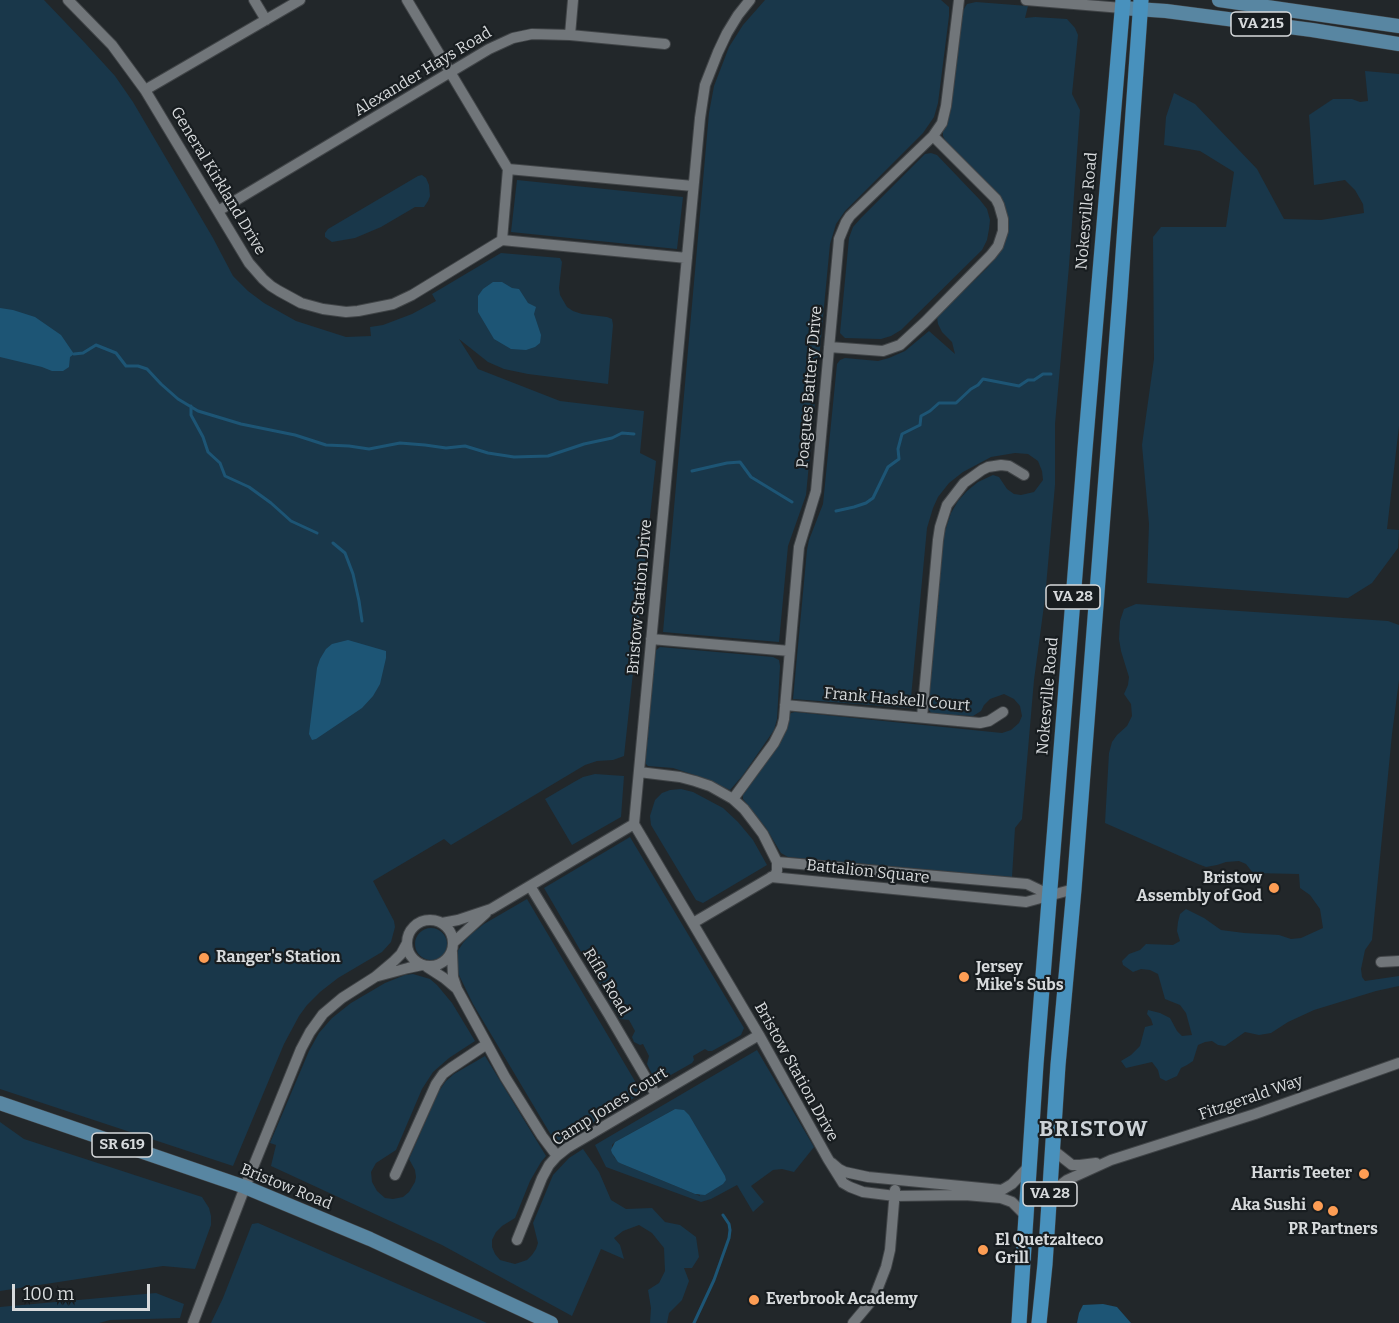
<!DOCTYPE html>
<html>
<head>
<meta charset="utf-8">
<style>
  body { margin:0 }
  #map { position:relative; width:1399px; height:1323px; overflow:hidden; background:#22272a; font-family:Bitter,serif }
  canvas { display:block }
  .scale { position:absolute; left:12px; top:1284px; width:138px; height:27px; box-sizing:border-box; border:3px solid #d7dadc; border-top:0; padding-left:8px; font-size:18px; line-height:21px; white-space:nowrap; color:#d7dadc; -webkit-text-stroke:4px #181d20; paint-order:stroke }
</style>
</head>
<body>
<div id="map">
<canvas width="1399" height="1323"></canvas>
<div class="scale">100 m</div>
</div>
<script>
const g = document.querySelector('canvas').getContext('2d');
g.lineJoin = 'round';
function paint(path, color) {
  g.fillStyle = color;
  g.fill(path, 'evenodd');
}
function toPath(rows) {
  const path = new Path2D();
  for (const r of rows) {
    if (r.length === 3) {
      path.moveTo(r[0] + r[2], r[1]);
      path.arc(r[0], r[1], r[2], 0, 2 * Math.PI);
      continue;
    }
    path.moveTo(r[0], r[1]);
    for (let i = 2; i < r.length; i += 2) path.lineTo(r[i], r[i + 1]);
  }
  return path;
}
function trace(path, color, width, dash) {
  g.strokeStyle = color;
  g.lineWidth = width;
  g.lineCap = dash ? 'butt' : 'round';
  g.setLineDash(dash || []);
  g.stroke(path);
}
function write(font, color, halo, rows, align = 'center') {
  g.font = font + ' Bitter,serif';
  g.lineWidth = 4.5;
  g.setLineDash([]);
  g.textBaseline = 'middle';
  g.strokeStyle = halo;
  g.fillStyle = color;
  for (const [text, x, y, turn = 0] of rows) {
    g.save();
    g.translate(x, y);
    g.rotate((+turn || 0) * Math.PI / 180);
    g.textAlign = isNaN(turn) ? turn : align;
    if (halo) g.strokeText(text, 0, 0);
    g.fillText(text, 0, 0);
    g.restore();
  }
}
const green = toPath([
  [0,0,44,0,85,43,115,76,133,102,213,238,233,276,248,291,264,303,296,321,346,337,371,336,370,327,383,325,412,314,436,301,432,294,501,253,560,258,562,262,559,288,560,295,567,307,573,311,582,314,607,317,612,319,613,325,608,384,528,374,504,369,488,362,459,339,478,369,560,401,644,411,640,453,656,461,624,756,613,760,597,761,585,765,451,845,444,839,373,881,394,921,395,927,391,942,382,952,338,978,320,992,307,1005,299,1016,284,1044,233,1166,0,1089],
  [765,0,941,0,949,7,949,16,938,103,934,117,923,133,845,211,836,224,830,244,806,495,788,546,779,642,663,632,709,113,714,86,729,47,743,25],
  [976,2,1028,6,1025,18,1035,17,1067,19,1075,28,1078,35,1072,94,1080,110,1069,266,1055,424,1055,485,1045,598,1034,680,1022,819,1015,828,1012,877,788,857,781,853,766,828,743,799,743,795,782,740,788,718,791,713,795,712,1002,733,1011,730,1019,723,1022,716,1020,706,1014,699,1004,694,990,699,984,705,981,711,973,716,932,714,927,707,942,540,951,513,958,501,967,491,978,482,993,475,999,477,1007,489,1014,494,1021,495,1034,492,1043,480,1042,471,1038,461,1028,454,1015,453,991,457,963,472,949,483,938,497,933,508,927,528,910,708,793,699,807,550,809,540,823,504,837,364,840,360,845,358,878,361,889,358,905,351,929,331,955,354,952,342,942,332,938,324,937,317,987,268,995,258,1005,214,947,144,943,136,943,130,950,114,962,12,967,4],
  [1365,71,1399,74,1399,426,1387,529,1399,530,1398,548,1372,583,1348,598,1147,583,1149,524,1142,445,1154,359,1153,237,1161,227,1226,227,1234,172,1200,151,1164,145,1166,117,1174,93,1195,104,1257,169,1284,219,1321,220,1364,213,1363,204,1355,190,1345,180,1314,185,1309,115,1333,99,1352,99,1360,102,1368,101],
  [931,153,937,155,980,200,987,209,990,220,989,229,987,240,982,250,901,330,891,336,881,339,845,338,840,333,849,238,853,227,861,218,925,154],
  [422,175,426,178,429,185,430,196,428,201,424,207,415,207,410,210,381,227,355,238,332,242,325,237,325,233,328,229,418,176],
  [517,180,683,197,677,249,511,232],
  [1136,604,1388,621,1399,625,1399,680,1392,734,1372,940,1365,950,1361,969,1362,977,1365,981,1399,976,1399,986,1376,991,1314,1010,1288,1022,1271,1033,1259,1035,1245,1032,1225,1046,1218,1045,1212,1041,1205,1042,1198,1045,1193,1061,1187,1065,1181,1068,1177,1076,1166,1081,1160,1078,1158,1070,1152,1062,1126,1068,1121,1061,1131,1055,1140,1046,1145,1027,1153,1025,1151,1019,1147,1014,1148,1010,1160,1013,1170,1018,1177,1031,1182,1036,1192,1035,1186,1013,1180,1005,1165,999,1158,974,1150,970,1141,969,1133,972,1123,965,1122,961,1129,954,1140,950,1146,944,1173,945,1180,941,1177,931,1178,922,1180,914,1186,909,1204,918,1221,930,1244,933,1279,935,1291,939,1301,938,1323,928,1320,909,1310,895,1300,888,1299,874,1253,873,1246,864,1239,861,1226,862,1217,865,1206,867,1198,864,1105,823,1109,753,1112,742,1117,735,1127,726,1132,716,1131,704,1124,694,1128,685,1129,677,1121,651,1119,639,1120,621,1124,609],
  [660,647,773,657,779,660,780,666,777,719,774,730,743,775,730,790,704,778,673,768,648,766,645,763,655,651],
  [595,774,624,776,621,817,572,845,545,799,574,782,583,777],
  [681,789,693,792,723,808,738,822,753,840,767,865,703,903,696,900,651,825,650,816,655,800,662,793,670,790],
  [630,837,744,1028,741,1035,712,1051,708,1051,705,1049,693,1056,694,1060,692,1063,662,1080,655,1079,653,1076,647,1064,649,1056,643,1044,640,1045,634,1042,632,1037,635,1031,629,1020,620,1019,618,1015,544,888],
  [527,899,642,1093,557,1145,473,1004,458,973,457,952,463,943,470,935,484,924],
  [431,944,16],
  [413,974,430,979,437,985,452,1003,475,1041,449,1058,433,1072,422,1089,396,1150,376,1163,371,1172,372,1182,377,1191,385,1198,393,1199,403,1197,409,1192,415,1182,416,1177,415,1170,409,1159,439,1091,446,1081,454,1074,485,1056,546,1156,541,1162,530,1181,515,1218,502,1226,496,1232,492,1240,492,1247,495,1254,500,1260,515,1264,527,1260,532,1255,536,1249,538,1243,533,1223,553,1175,569,1158,583,1149,599,1172,611,1200,626,1209,652,1208,665,1222,680,1225,696,1237,699,1257,692,1268,684,1268,689,1281,682,1300,669,1313,667,1323,650,1323,651,1308,648,1290,659,1283,665,1271,664,1248,652,1233,639,1225,623,1231,614,1238,620,1245,624,1259,601,1249,572,1316,442,1245,271,1166,276,1145,270,1143,309,1051,319,1033,332,1018,351,1003,385,983,405,975],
  [757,1050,814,1147,794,1172,782,1169,773,1170,751,1186,764,1202,753,1212,737,1185,711,1199,701,1202,606,1167,595,1145],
  [675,1109,700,1196,622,1164,614,1157,612,1145,615,1142],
  [0,1122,24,1139,202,1197,209,1208,211,1216,211,1225,195,1269,163,1266,0,1291],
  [258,1223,487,1323,211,1323,223,1298,252,1224],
  [156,1293,184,1304,180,1318,110,1320,99,1323,0,1323,0,1307]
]);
const water = toPath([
  [493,282,502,282,512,288,519,289,528,303,536,307,534,314,541,335,540,343,535,347,526,350,511,349,494,339,478,312,478,296,483,289],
  [0,308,13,310,35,317,61,335,74,354,70,357,69,367,63,371,52,371,42,367,0,357],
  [348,640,386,651,386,658,380,684,373,696,362,708,316,739,312,740,309,734,317,668,320,659,326,649,332,644],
  [675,1109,684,1110,689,1115,725,1176,726,1180,723,1184,705,1195,695,1194,622,1164,618,1162,612,1153,611,1150,615,1142],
  [1103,1304,1117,1307,1131,1323,1077,1323,1079,1313,1083,1305]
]);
const stream = toPath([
  [74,354,83,353,96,345,116,353,126,366,138,366,147,369,161,384,178,399,198,411,241,424,295,435,326,445,349,446,369,449,400,443,425,445,446,448,465,446,488,453,514,457,548,456,584,444,612,438,622,433,634,434],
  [191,406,191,415,203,437,208,452,220,463,225,476,249,487,271,503,291,521,317,533],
  [692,471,727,463,740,462,751,477,792,502],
  [836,511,854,507,866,503,873,498,888,467,899,459,898,449,902,434,920,425,921,416,930,411,939,403,956,403,971,389,978,385,983,379,1019,386,1028,380,1034,380,1043,374,1051,374],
  [333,543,345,553,353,574,359,601,362,621],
  [694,1323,714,1280,729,1238,730,1230,729,1224,723,1215]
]);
const minor = toPath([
  [68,0,112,45,145,90,249,263,263,279,271,286,279,291,301,303,323,309,346,312,358,311,393,304,412,295,502,240,687,258],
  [254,0,266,20],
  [407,0,508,169,502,240],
  [750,0,738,15,727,33,718,52,705,85,700,118,634,824,759,1035,828,1159,843,1183,850,1187,863,1192,895,1196,965,1195,1001,1198,1012,1202,1026,1216],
  [1026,0,1122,8],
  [570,35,573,0],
  [145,90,300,0],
  [508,169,693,186],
  [218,211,489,49,513,38,532,34,570,35,665,44],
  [829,347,883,351,900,345,925,322,991,255,998,246,1003,231,1003,219,999,205,996,199,933,136],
  [651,639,790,651],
  [785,705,980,723,989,721,1003,712],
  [922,717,938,540,940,527,947,505,964,483,982,470,988,467,1001,465,1009,466,1024,475],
  [639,772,680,777,695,781,710,786,733,799,744,809,754,822,763,834,777,862,777,871,775,875,693,923],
  [733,799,774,743,782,727,784,719,799,547,816,491,839,239,846,222,850,216,933,136,942,123,946,106,959,0],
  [777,862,1027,884,1050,895],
  [771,877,1026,902,1074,889],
  [530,886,609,1015,656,1095],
  [430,943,23],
  [442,923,458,920,491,909,634,824],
  [454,942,486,913],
  [452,952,453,977,457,989,505,1077,542,1136,557,1156],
  [1381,962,1399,961],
  [427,967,444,978,457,989],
  [378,976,408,968,422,965],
  [1053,1150,1072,1165,1080,1165,1096,1163],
  [832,1163,839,1169,845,1172,868,1177,1002,1190,1012,1184,1029,1166],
  [395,1175,436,1084,443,1074,451,1068,487,1044],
  [1050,1193,1067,1180,1111,1160,1255,1114,1399,1063],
  [517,1240,542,1178,549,1165,557,1156,567,1148,759,1035],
  [193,1323,245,1187,301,1049,310,1032,323,1014,342,998,375,977,394,961,401,954,407,943],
  [853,1323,874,1298,886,1267,890,1250,895,1190]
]);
const major = toPath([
  [1219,0,1399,26],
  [1122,8,1166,11,1312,30,1399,44],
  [0,1103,245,1187,370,1239,551,1323]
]);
const highway = toPath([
  [1019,1323,1036,1064,1085,449,1123,0],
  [1039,1323,1045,1264,1058,1065,1074,889,1120,296,1141,0]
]);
const markers = [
  [1274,888,6,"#fd9d54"],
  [204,958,6,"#fd9d54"],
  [964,977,6,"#fd9d54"],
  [1364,1174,6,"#fd9d54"],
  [1318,1206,6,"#fd9d54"],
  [1333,1211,6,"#fd9d54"],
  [983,1250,6,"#fd9d54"],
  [754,1300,6,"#fd9d54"]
];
const shields = [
  [1261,24,60],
  [1073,597,54],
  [122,1145,60],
  [1050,1194,54]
];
const shieldNames = [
  ["VA 215",1261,24],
  ["VA 28",1073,597],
  ["SR 619",122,1145],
  ["VA 28",1050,1194]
];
const streetNames = [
  ["Alexander Hays Road",423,72,-31],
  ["General Kirkland Drive",218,181,59],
  ["Nokesville Road",1087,211,-85],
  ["Poagues Battery Drive",810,387,-85],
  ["Bristow Station Drive",640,597,-85],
  ["Nokesville Road",1048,696,-85],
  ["Frank Haskell Court",897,700,5],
  ["Battalion Square",868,872,6],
  ["Rifle Road",606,982,59],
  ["Bristow Station Drive",796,1072,61],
  ["Fitzgerald Way",1251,1098,-19],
  ["Camp Jones Court",610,1107,-32],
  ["Bristow Road",286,1187,22]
];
const poiNames = [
  ["Bristow",1262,879,"right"],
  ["Assembly of God",1262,897,"right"],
  ["Ranger's Station",216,958],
  ["Jersey",976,968],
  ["Mike's Subs",976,986],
  ["Harris Teeter",1352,1174,"right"],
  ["Aka Sushi",1306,1206,"right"],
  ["PR Partners",1333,1230,"center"],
  ["El Quetzalteco",995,1241],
  ["Grill",995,1259],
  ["Everbrook Academy",766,1300]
];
const districtNames = [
  ["BRISTOW",1094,1130]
];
paint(green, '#19374a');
paint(water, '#1d5575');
trace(stream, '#1d5575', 3);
trace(minor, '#404447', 12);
trace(major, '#404447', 15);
trace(highway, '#404447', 16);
trace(minor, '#71767a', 10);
trace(major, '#5886a2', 14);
trace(highway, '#4891bd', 15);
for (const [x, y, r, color] of markers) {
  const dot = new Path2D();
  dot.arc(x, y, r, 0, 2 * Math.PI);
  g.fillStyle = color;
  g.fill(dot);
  trace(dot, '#181d20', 2);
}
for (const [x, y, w] of shields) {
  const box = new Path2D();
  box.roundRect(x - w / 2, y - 12, w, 24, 4.5);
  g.fillStyle = '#181d20';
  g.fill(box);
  trace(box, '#d7dadc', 1.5);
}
write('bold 15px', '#d7dadc', null, shieldNames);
write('16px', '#d7dadc', '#181d20', streetNames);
write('bold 16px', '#d7dadc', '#181d20', poiNames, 'left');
g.letterSpacing = '1.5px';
write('bold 22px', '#ccd2d7', '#181d20', districtNames);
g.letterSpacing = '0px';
</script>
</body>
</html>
